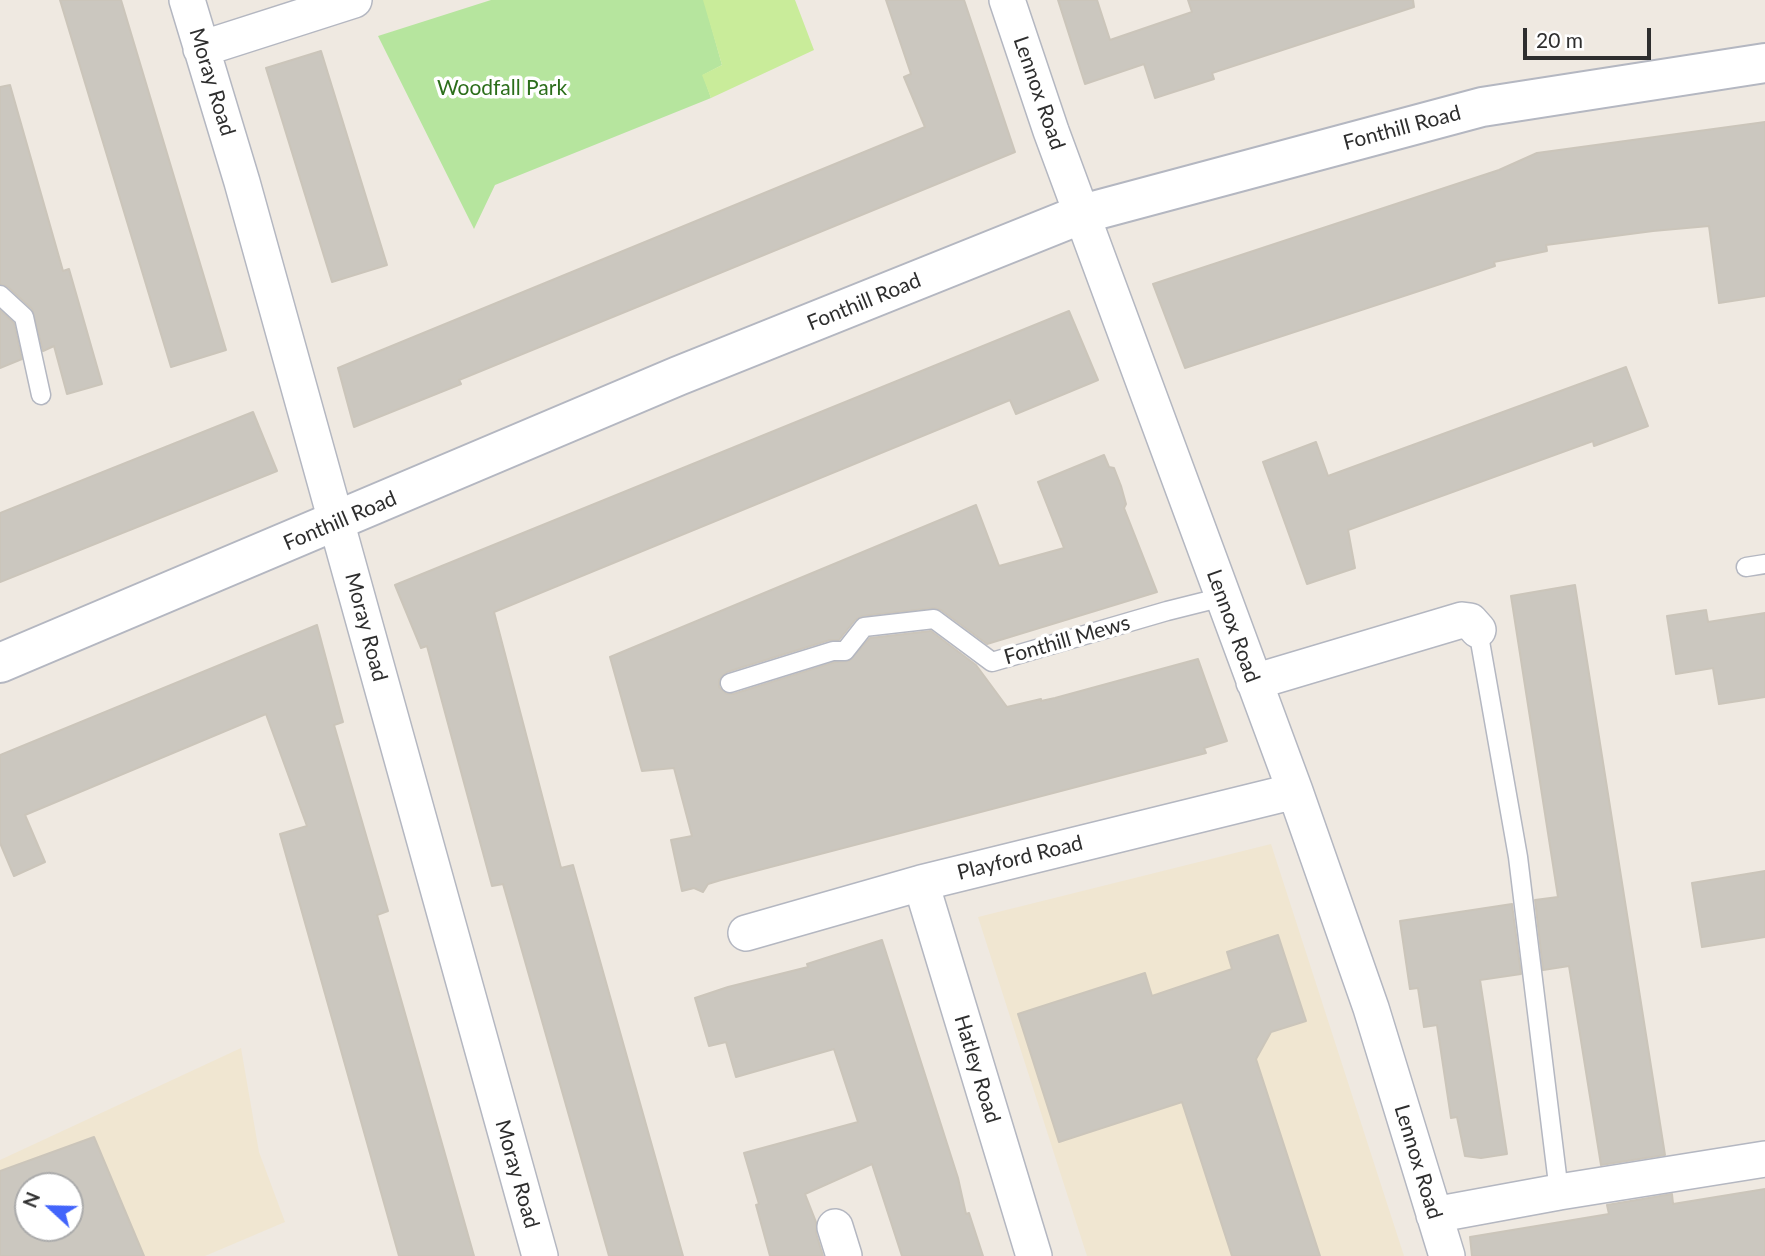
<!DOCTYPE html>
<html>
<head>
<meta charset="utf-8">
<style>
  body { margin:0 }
  #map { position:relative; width:1765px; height:1256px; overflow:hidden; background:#efe9e1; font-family:Lato,sans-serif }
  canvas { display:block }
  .north { position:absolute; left:14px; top:1172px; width:70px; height:70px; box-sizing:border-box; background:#fff; border:2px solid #ababab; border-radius:50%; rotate:292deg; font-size:19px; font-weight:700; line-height:28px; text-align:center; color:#2e2e2e }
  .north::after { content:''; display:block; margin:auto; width:24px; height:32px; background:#4264fb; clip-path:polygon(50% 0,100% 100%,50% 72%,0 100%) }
  .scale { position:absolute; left:1523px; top:28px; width:128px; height:32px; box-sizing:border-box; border:4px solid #2e2e2e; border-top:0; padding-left:9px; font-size:21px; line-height:24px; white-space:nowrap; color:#2e2e2e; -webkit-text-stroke:5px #fff; paint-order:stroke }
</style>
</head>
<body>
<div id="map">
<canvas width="1765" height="1256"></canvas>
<div class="north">N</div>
<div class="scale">20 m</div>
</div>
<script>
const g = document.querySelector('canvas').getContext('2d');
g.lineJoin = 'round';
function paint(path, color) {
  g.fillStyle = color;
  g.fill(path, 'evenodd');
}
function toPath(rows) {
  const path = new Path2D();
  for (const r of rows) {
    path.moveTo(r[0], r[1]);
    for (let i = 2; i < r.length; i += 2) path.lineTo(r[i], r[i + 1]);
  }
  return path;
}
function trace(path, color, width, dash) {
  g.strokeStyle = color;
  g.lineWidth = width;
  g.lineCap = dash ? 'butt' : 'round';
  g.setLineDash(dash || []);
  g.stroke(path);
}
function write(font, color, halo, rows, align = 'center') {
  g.font = font + ' Lato,sans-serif';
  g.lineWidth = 7;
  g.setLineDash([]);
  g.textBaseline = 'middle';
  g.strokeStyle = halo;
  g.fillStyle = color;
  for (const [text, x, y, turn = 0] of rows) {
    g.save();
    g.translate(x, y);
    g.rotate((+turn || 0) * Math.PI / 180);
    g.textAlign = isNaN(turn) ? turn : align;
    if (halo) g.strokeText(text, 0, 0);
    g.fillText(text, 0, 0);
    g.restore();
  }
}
const education = toPath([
  [1271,844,1404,1256,1087,1256,978,917],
  [241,1048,259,1152,285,1222,205,1256,0,1256,0,1160],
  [28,1186,70,1186,70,1228,28,1228]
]);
const green = toPath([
  [491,0,704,0,722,65,703,75,711,98,495,185,474,229,378,36]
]);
const pitch = toPath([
  [703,0,795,0,814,50,711,98,702,75,722,65]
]);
const building = toPath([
  [60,0,121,0,226,350,171,367,60,0],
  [886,0,964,0,1015,152,459,380,461,384,354,427,338,368,925,127,904,77,911,74,886,0],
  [1058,0,1097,0,1110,40,1192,12,1188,0,1413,0,1414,7,1212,73,1214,79,1155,98,1144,64,1085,84,1058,0],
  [321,51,387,265,332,282,266,68,321,51],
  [10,85,63,271,69,269,102,384,67,394,54,346,43,351,32,309,8,287,0,284,0,87,10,85],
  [1765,122,1765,296,1719,303,1709,226,1653,231,1546,245,1547,251,1494,262,1495,266,1185,368,1153,284,1499,170,1537,153,1765,122],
  [0,310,14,323,22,359,0,368,0,310],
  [1069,311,1098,380,1016,414,1010,400,494,612,561,868,573,865,683,1256,609,1256,503,884,492,886,427,646,421,648,395,585,1069,311],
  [1626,367,1648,426,1594,446,1593,441,1348,530,1355,568,1307,584,1263,462,1316,442,1328,476,1626,367],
  [253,412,277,471,0,582,0,513,253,412],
  [1104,455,1109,467,1114,468,1121,486,1126,504,1124,508,1157,592,987,644,941,610,934,608,862,616,855,620,839,640,830,640,727,672,719,680,719,687,727,694,733,694,835,662,849,661,870,638,931,631,976,665,1007,707,1041,699,1041,701,1055,698,1198,659,1227,741,1204,748,1206,753,721,880,708,884,703,892,694,888,682,891,671,840,692,836,674,768,642,771,610,657,976,505,999,566,1064,548,1038,482,1104,455],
  [1575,585,1665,1155,1601,1165,1569,966,1543,970,1535,900,1558,897,1511,596,1575,585],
  [1706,610,1708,622,1765,613,1765,697,1719,704,1713,668,1676,674,1667,616,1706,610],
  [317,625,343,722,334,725,388,911,377,915,474,1256,399,1256,280,834,307,826,266,714,25,815,45,862,14,876,0,843,0,755,317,625],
  [1765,871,1765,937,1702,947,1692,883,1765,871],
  [1512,904,1521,974,1480,980,1507,1154,1481,1158,1465,1156,1457,1117,1451,1118,1437,1025,1424,1027,1418,988,1410,989,1400,921,1512,904],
  [1278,935,1306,1021,1271,1032,1256,1059,1320,1256,1232,1256,1182,1102,1059,1142,1018,1014,1145,973,1152,996,1232,969,1227,952,1278,935],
  [882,940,958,1178,966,1214,969,1213,983,1256,902,1256,872,1164,805,1194,816,1222,816,1233,823,1256,770,1256,756,1205,759,1204,744,1153,858,1122,834,1049,736,1077,726,1042,709,1046,695,998,728,987,808,967,807,964,882,940],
  [94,1137,144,1256,0,1256,0,1171,94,1137],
  [28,1186,70,1186,70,1228,28,1228,28,1186],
  [1765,1189,1765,1256,1472,1256,1470,1237,1609,1214,1607,1205,1672,1194,1673,1204,1765,1189]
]);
const service = toPath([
  [0,295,24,317,41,395],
  [1746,567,1765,564],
  [1478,630,1518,857,1559,1192],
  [730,683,833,651,845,651,864,627,934,619,992,662,1167,611,1223,597]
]);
const minor = toPath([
  [187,0,242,182,540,1256],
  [1007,0,1051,131,1295,791,1371,1008,1447,1256],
  [201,49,354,0],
  [1254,682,1462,620,1470,621,1478,630],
  [921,883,1034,1256],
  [746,933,921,883,1295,791],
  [1434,1215,1559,1192,1765,1159],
  [835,1227,844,1256]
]);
const tertiary = toPath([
  [0,663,678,376,1082,214,1482,107,1765,63]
]);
const streetNames = [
  ["Moray Road",212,82,73],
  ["Lennox Road",1039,93,71],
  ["Fonthill Road",1402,128,-15],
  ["Fonthill Road",864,302,-22],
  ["Fonthill Road",340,521,-23],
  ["Lennox Road",1233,626,70],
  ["Moray Road",366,627,75],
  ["Fonthill Mews",1067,640,-16],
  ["Playford Road",1020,858,-14],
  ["Hatley Road",977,1069,73],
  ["Lennox Road",1418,1162,73],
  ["Moray Road",517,1174,74]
];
const parkNames = [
  ["Woodfall Park",502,88]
];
paint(education, '#f0e6d1');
paint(green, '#b6e59e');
paint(pitch, '#c9ec9a');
paint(building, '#cbc7bf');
trace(building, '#cbc5ba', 2);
trace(service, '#b4b7c1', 21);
trace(minor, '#b4b7c1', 38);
trace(tertiary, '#b4b7c1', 42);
trace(service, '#fff', 18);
trace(minor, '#fff', 35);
trace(tertiary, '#fff', 38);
write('21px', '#2e2e2e', '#fff', streetNames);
write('21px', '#2c6e1b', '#fff', parkNames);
</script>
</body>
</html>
